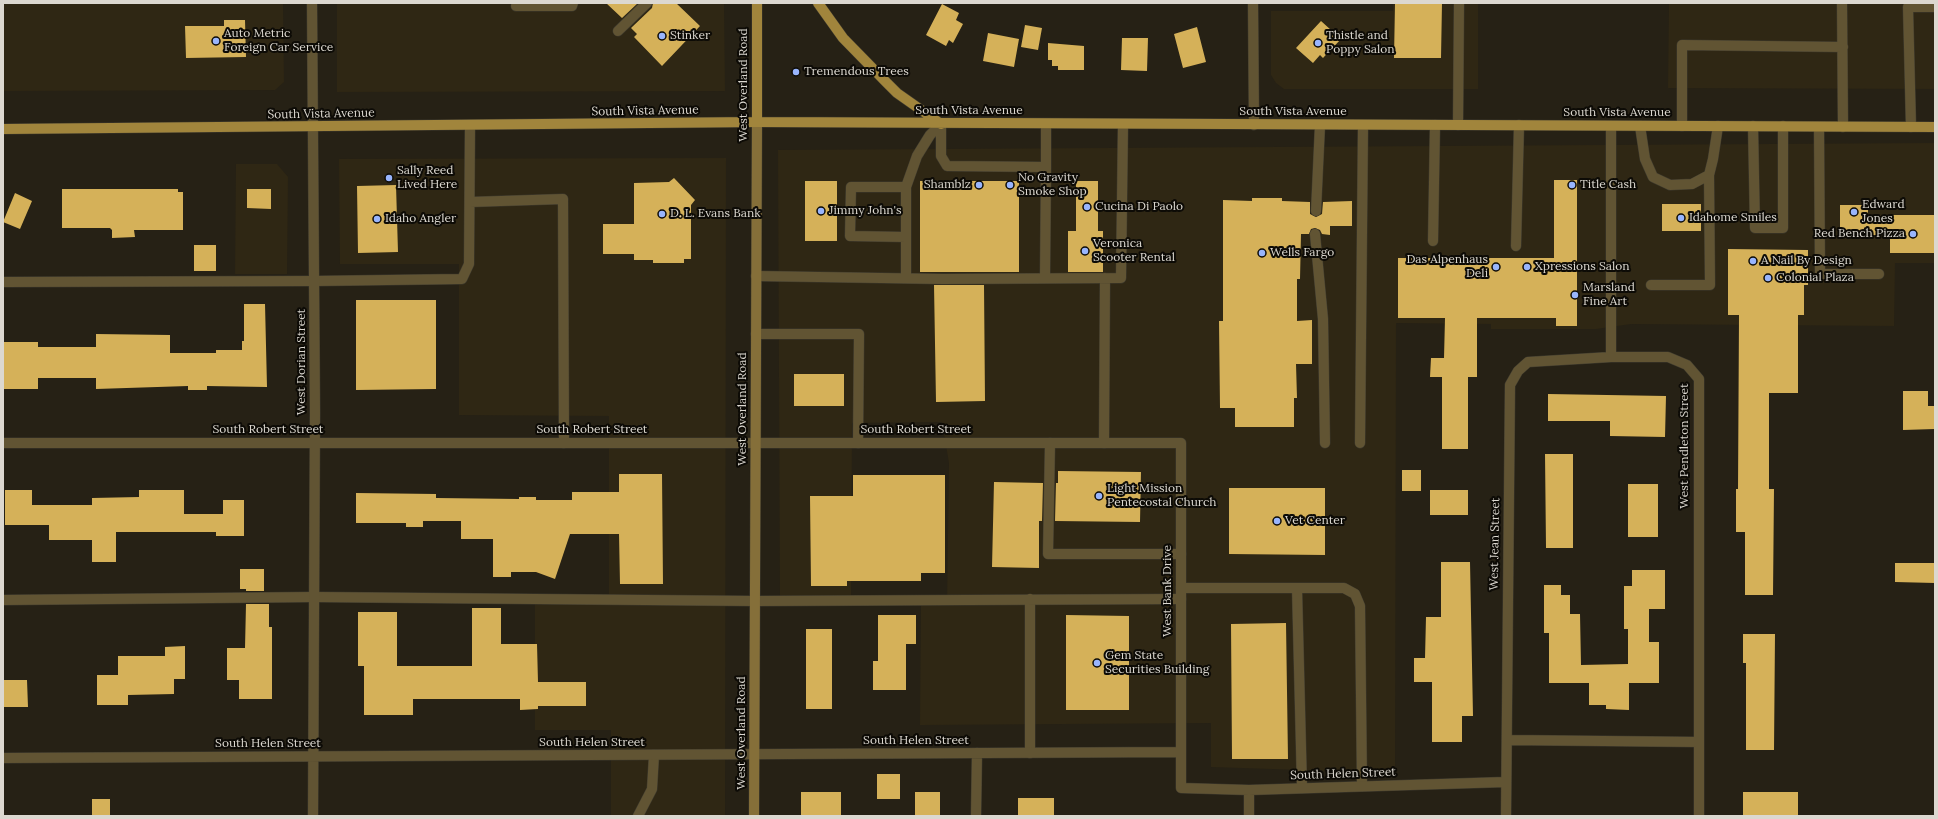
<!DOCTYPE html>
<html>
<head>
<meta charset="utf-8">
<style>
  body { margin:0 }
  #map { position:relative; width:1938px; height:819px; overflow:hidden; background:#262115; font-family:Lora,serif }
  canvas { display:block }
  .frame { position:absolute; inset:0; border:4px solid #dcd8d0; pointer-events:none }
</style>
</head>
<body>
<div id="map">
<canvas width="1938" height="819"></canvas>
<div class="frame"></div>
</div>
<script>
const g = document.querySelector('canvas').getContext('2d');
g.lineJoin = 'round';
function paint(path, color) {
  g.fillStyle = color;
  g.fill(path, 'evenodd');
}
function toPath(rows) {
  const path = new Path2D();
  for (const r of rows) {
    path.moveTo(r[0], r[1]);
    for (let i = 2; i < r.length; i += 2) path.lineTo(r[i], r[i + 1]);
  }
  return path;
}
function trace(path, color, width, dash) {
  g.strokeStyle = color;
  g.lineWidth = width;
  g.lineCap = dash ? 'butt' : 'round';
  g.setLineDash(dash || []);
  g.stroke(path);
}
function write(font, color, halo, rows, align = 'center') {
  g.font = font + ' Lora,serif';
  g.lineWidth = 4;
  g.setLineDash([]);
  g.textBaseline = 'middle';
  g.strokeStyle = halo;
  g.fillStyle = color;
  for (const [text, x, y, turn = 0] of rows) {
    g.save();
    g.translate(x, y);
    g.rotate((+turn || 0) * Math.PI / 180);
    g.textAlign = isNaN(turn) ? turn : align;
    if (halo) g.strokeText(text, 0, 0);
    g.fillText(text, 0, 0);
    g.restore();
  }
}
const built = toPath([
  [3,3,283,3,284,82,275,90,3,91],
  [337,3,724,3,725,91,337,92],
  [1393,3,1478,3,1478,89,1284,89,1276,83,1271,75,1271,11,1393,11],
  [1669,3,1935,3,1935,89,1668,88],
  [1935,143,1935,263,1895,263,1894,326,1631,324,1596,329,1491,329,1491,324,1396,323,1395,773,1211,767,1211,723,920,725,921,605,947,605,949,463,942,422,852,423,851,605,780,605,778,150],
  [726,158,725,816,611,816,611,730,535,730,535,603,609,603,609,416,459,415,459,264,340,264,339,159],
  [236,164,277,164,288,177,287,274,235,274]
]);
const building = toPath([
  [606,3,638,3,622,18],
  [653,3,676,3,700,26,662,66,634,37,637,34,631,28,652,8],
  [1395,3,1442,3,1441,58,1394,58],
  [942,4,959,13,956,20,963,24,953,43,949,40,946,46,926,35],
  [224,20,245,20,246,57,186,58,185,26,224,26],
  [1321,21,1341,39,1323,58,1320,55,1313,63,1296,48],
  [1025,25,1042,28,1038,50,1021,47],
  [1197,27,1206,62,1183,68,1174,34],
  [988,33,1019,39,1014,67,983,61],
  [1122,38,1148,38,1147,71,1121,70],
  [1048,43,1084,46,1084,70,1058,70,1058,66,1052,66,1052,60,1048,60],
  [674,178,695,200,691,205,691,259,684,259,684,263,653,263,653,260,634,260,634,254,603,254,603,224,634,224,634,183,669,182],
  [1554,180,1577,180,1577,326,1556,326,1556,318,1477,318,1477,377,1468,377,1468,449,1442,449,1442,377,1430,377,1431,358,1444,358,1445,318,1398,318,1398,258,1554,258],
  [805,181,837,181,837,241,805,241],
  [920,181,1019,181,1019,272,920,272],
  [1076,181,1098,181,1098,231,1103,231,1103,272,1068,272,1068,231,1076,231],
  [396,185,398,252,358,253,357,186],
  [62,189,178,189,178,192,183,192,183,230,134,230,135,237,112,238,112,230,110,228,62,228],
  [247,189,271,189,271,209,247,208],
  [15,193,32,201,20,229,3,222],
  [1252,198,1282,198,1282,201,1310,202,1310,214,1316,217,1322,214,1323,202,1352,201,1352,226,1330,226,1330,235,1322,234,1320,230,1315,228,1311,229,1309,234,1301,234,1300,279,1297,279,1297,321,1312,320,1312,364,1296,364,1297,398,1294,398,1294,427,1235,427,1235,408,1220,408,1219,321,1223,321,1223,200,1252,201],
  [1662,204,1701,204,1701,231,1662,231],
  [1840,205,1868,205,1868,215,1935,215,1935,253,1890,253,1890,235,1840,235],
  [194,245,216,245,216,271,194,271],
  [1728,249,1808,250,1808,285,1804,285,1804,315,1798,315,1798,393,1769,393,1769,489,1774,489,1773,595,1745,595,1745,532,1736,532,1736,489,1738,489,1739,315,1728,315],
  [934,285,984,285,985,401,936,402],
  [356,300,436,300,436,389,356,390],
  [244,304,265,304,267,387,207,386,207,390,188,390,188,386,96,389,96,378,38,378,38,389,3,389,3,342,38,342,38,347,96,347,96,334,170,335,170,353,216,353,216,350,242,350,242,341,244,341],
  [794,374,844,374,844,406,794,406],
  [1903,391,1928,391,1928,406,1935,406,1935,429,1903,430],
  [1548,394,1666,396,1665,437,1610,436,1610,421,1548,421],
  [1545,454,1573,454,1573,548,1546,548],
  [1402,470,1421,470,1421,491,1402,491],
  [1058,471,1141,472,1140,522,1055,521,1056,483,1058,483],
  [619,474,662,474,663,584,620,584,619,534,570,534,555,579,536,572,511,572,511,577,493,577,493,539,461,539,461,521,423,521,423,527,406,527,406,523,356,523,356,493,436,494,436,498,519,499,519,497,536,497,536,500,572,500,572,492,619,492],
  [853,475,945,475,945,573,921,573,921,581,847,581,847,586,811,586,810,496,853,496],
  [994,482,1043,483,1042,521,1039,521,1039,568,992,567],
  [1628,484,1658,484,1658,537,1628,537],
  [1229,488,1325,488,1325,555,1229,554],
  [5,490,32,490,32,505,92,505,92,498,139,497,139,490,184,490,184,514,223,514,223,500,244,500,244,536,216,536,216,532,116,532,116,562,92,562,92,540,49,540,49,525,5,525],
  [1430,490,1468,490,1468,515,1430,515],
  [1441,562,1470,562,1473,716,1462,716,1462,742,1432,742,1432,682,1414,682,1414,658,1425,658,1426,617,1441,617],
  [1895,563,1935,563,1935,583,1895,582],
  [240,569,264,569,264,591,246,591,246,589,240,589],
  [1632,570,1665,570,1665,609,1649,609,1649,642,1659,642,1659,683,1629,683,1629,710,1606,709,1606,705,1589,705,1589,683,1549,683,1549,633,1544,633,1544,585,1561,585,1561,595,1570,595,1570,614,1580,614,1581,665,1628,664,1628,629,1624,629,1624,586,1632,586],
  [246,604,269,604,269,627,272,627,272,699,239,699,239,680,227,680,227,648,245,648],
  [472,608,501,608,501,644,537,644,538,682,586,682,586,706,538,706,538,709,520,710,520,699,413,699,413,715,364,715,364,666,358,666,358,612,397,612,397,666,472,666],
  [878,615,916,615,916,644,906,644,906,690,873,690,873,661,878,661],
  [1066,615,1129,616,1129,710,1066,710],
  [1286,623,1288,759,1232,759,1231,624],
  [806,629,832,629,832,709,806,709],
  [1743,634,1775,634,1774,750,1746,750,1746,663,1743,663],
  [185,646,185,679,174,679,174,694,128,695,128,705,97,705,97,675,118,675,118,656,165,656,165,647],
  [3,680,27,680,28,707,3,707],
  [877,774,900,774,900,799,877,799],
  [801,792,841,792,841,816,801,816],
  [915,792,940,792,940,816,915,816],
  [1743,792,1798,792,1798,816,1743,816],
  [1018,798,1054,798,1054,816,1018,816],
  [92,799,110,799,110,816,92,816]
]);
const lane = toPath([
  [1842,3,1843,127],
  [516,6,572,6,573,3],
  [618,31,647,3],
  [941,124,941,156,947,166,1046,167,1046,124],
  [1458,125,1459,3],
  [1640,126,1645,159,1653,177,1670,185,1692,184,1709,175,1713,159,1718,126],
  [1682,126,1682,45,1843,47],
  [1753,126,1755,228,1783,228,1783,126],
  [1819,127,1820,274,1879,274],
  [1911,127,1908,7,1935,7],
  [906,187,851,187,850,236,906,237],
  [470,202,563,199,564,443],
  [1316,211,1320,125],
  [1315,234,1323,319,1325,443],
  [1433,241,1435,125],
  [1516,246,1519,125],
  [756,276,943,279,1121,278,1123,124],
  [1045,277,1046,167],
  [906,278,906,187,917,156,930,135,941,124],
  [3,282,314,281,462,279,469,264,470,125],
  [1651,285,1710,285,1709,175],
  [756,334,859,334,858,443],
  [1050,443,1048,554,1181,554],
  [1104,443,1105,278],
  [1360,443,1363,125],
  [1181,588,1344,588,1355,594,1360,606,1362,786],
  [1297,588,1302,788],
  [1030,599,1030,753],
  [3,600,314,597,755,601,1181,599],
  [638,816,652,789,654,755]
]);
const street = toPath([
  [312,3,315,412,313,816],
  [1253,3,1254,125],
  [1611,126,1611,357,1668,357,1687,365,1699,379,1699,816],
  [3,443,1181,443,1181,788,1249,790,1506,782],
  [1507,740,1699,742],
  [3,758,1181,752],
  [976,816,977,753],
  [1249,816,1249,790],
  [1506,816,1510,385,1518,371,1528,362,1611,357]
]);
const secondary = toPath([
  [754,816,757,122]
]);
const primary = toPath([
  [818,3,843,38,885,81,897,93,941,124],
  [757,122,757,3],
  [3,129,757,122,1935,127]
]);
const markers = [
  [662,36,4,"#99b5fd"],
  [216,41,4,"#99b5fd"],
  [1318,43,4,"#99b5fd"],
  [796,72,4,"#99b5fd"],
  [389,178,4,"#99b5fd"],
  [979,185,4,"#99b5fd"],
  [1010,185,4,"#99b5fd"],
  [1572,185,4,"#99b5fd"],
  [1087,207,4,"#99b5fd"],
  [821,211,4,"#99b5fd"],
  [1854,212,4,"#99b5fd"],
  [662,214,4,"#99b5fd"],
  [1681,218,4,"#99b5fd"],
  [377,219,4,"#99b5fd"],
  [1913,234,4,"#99b5fd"],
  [1085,251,4,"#99b5fd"],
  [1262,253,4,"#99b5fd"],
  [1753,261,4,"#99b5fd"],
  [1496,267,4,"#99b5fd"],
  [1527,267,4,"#99b5fd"],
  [1768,278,4,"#99b5fd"],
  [1575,295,4,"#99b5fd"],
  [1099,496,4,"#99b5fd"],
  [1277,521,4,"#99b5fd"],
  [1097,663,4,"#99b5fd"]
];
const poiNames = [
  ["Auto Metric",224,34],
  ["Foreign Car Service",224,48],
  ["Stinker",670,36],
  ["Thistle and",1326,36],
  ["Poppy Salon",1326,50],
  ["Tremendous Trees",804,72],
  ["Sally Reed",397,171],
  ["Lived Here",397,185],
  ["No Gravity",1018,178],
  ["Smoke Shop",1018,192],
  ["Shamblz",971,185,"right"],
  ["Title Cash",1580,185],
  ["Edward",1862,205],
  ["Jones",1862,219],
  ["Cucina Di Paolo",1095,207],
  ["Jimmy John's",829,211],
  ["D. L. Evans Bank",670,214],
  ["Idahome Smiles",1689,218],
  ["Idaho Angler",385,219],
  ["Red Bench Pizza",1905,234,"right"],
  ["Veronica",1093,244],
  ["Scooter Rental",1093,258],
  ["Wells Fargo",1270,253],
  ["Das Alpenhaus",1488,260,"right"],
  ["Deli",1488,274,"right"],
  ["A Nail By Design",1761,261],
  ["Xpressions Salon",1535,267],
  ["Colonial Plaza",1776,278],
  ["Marsland",1583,288],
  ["Fine Art",1583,302],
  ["Light Mission",1107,489],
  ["Pentecostal Church",1107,503],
  ["Vet Center",1285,521],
  ["Gem State",1105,656],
  ["Securities Building",1105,670]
];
const streetNames = [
  ["West Overland Road",744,85,-90],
  ["South Vista Avenue",645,111,-1],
  ["South Vista Avenue",969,111],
  ["South Vista Avenue",1293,112],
  ["South Vista Avenue",1617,113],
  ["South Vista Avenue",321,114,-1],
  ["West Dorian Street",302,362,-90],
  ["West Overland Road",743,409,-90],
  ["South Robert Street",268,430],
  ["South Robert Street",592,430],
  ["South Robert Street",916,430],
  ["West Pendleton Street",1685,446,-90],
  ["West Jean Street",1495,544,-89],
  ["West Bank Drive",1168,591,-90],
  ["West Overland Road",742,733,-90],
  ["South Helen Street",916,741],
  ["South Helen Street",592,743],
  ["South Helen Street",268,744],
  ["South Helen Street",1343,774,-2]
];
paint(built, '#2f2714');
paint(building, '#d5b159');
trace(lane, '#3f3b2f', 11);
trace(street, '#3f3b2f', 11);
trace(secondary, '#3f3b2f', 11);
trace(primary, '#3f3b2f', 11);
trace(lane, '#615433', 10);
trace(street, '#615433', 10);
trace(secondary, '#856f39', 10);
trace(primary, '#a1853c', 10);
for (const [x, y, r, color] of markers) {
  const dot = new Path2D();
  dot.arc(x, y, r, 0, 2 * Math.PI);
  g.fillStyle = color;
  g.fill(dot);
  trace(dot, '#0d0b06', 1.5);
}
write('12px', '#dcd8d0', '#0d0b06', poiNames, 'left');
write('12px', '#dcd8d0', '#0d0b06', streetNames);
</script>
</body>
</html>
